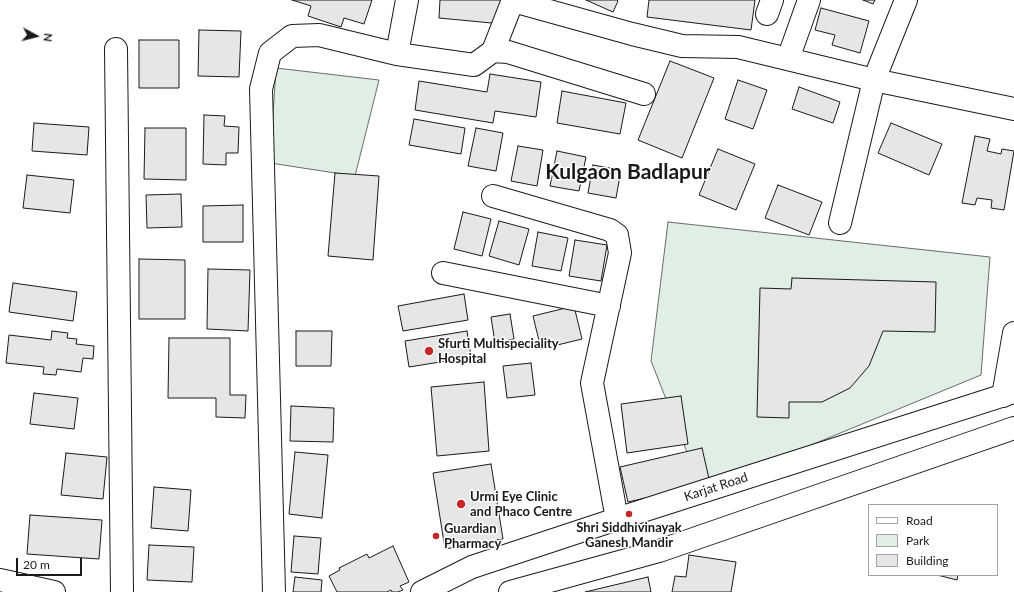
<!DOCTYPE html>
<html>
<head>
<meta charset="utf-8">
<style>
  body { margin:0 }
  #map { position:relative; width:1014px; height:592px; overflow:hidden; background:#fff; font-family:Lato,sans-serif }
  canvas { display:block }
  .legend { position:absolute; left:868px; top:504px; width:130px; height:72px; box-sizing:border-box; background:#fff; border:1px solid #a3a3a3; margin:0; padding:5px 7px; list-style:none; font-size:12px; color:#1a1a1a }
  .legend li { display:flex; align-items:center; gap:8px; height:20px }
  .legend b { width:20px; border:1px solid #a3a3a3 }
  .north { position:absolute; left:16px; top:16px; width:40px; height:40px; -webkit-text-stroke:3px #fff; paint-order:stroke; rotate:97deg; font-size:11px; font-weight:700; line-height:16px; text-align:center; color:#1a1a1a }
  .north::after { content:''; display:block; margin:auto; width:14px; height:18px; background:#1a1a1a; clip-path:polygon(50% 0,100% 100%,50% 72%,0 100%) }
  .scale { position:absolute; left:16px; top:558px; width:66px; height:18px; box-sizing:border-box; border:2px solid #1a1a1a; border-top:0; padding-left:5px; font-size:12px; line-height:14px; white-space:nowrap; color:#1a1a1a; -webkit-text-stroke:3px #fff; paint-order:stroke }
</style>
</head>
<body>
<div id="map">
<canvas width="1014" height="592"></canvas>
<ul class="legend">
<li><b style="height:5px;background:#fff"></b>Road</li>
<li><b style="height:11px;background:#e0efe3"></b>Park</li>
<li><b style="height:11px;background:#e6e6e6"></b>Building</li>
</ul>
<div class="north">N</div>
<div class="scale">20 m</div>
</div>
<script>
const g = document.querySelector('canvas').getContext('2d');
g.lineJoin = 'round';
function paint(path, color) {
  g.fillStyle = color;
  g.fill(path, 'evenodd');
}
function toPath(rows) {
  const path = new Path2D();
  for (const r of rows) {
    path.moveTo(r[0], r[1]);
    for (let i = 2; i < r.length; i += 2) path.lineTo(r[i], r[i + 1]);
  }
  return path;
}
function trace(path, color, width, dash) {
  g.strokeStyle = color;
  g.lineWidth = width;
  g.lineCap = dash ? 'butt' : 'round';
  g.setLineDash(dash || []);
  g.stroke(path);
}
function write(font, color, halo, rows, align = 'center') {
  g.font = font + ' Lato,sans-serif';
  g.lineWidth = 3;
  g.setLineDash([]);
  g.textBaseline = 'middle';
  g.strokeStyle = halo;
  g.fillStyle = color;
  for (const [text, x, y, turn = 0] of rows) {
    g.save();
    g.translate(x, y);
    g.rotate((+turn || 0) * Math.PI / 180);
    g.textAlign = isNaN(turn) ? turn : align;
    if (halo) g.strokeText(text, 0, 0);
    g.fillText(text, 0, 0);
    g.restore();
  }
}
const green = toPath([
  [276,68,379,80,355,176,270,163,276,68],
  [668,222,990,257,981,375,702,490,651,361,668,222]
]);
const building = toPath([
  [292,0,372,0,364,24,344,18,341,27,308,16,311,6,292,0],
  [440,0,504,0,502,24,439,18,440,0],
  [586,0,617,0,618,1,613,12,586,0],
  [649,0,755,0,751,30,647,17,649,0],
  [863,0,875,0,873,4,863,0],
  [821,8,869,21,860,53,832,45,835,35,815,30,821,8],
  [199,30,241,31,239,77,198,76,199,30],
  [139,40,179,40,179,88,139,88,139,40],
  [670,61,714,78,682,158,638,140,670,61],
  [490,74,541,82,536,117,495,111,493,123,415,110,419,81,487,92,490,74],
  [738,80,767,90,753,129,725,119,738,80],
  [799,87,840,102,833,123,792,109,799,87],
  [562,91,626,103,620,134,557,123,562,91],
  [204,115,225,116,224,126,239,127,238,153,226,153,226,165,203,164,204,115],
  [414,119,465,128,461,154,409,145,414,119],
  [34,123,89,127,87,155,32,151,34,123],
  [891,123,942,144,929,175,878,153,891,123],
  [145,128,186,128,186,180,144,179,145,128],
  [476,128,503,133,496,171,468,166,476,128],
  [975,136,990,139,987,151,1001,154,1002,149,1014,151,1004,210,991,208,992,200,977,198,975,205,962,203,975,136],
  [518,146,543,150,537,186,511,181,518,146],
  [718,149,755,164,736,210,699,195,718,149],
  [557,151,586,157,579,191,550,186,557,151],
  [593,165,621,170,616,198,588,193,593,165],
  [335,173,379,176,373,260,328,256,335,173],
  [27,175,74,180,70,213,23,208,27,175],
  [778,185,822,202,809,235,765,218,778,185],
  [181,194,182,227,147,228,146,195,181,194],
  [243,205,243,242,203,242,203,206,243,205],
  [463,212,491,219,482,256,454,249,463,212],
  [499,221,529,229,519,265,489,256,499,221],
  [538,232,568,238,561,271,532,266,538,232],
  [575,240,607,245,601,281,569,276,575,240],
  [139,259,185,260,185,319,139,319,139,259],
  [208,269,250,270,248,331,207,329,208,269],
  [792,278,936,282,935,332,883,331,869,366,850,388,822,402,789,402,789,418,757,417,760,288,791,289,792,278],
  [13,283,77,292,73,321,9,312,13,283],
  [464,294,468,320,403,331,398,306,464,294],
  [574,306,582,339,541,349,533,316,574,306],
  [510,314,514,339,495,343,491,317,510,314],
  [52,331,68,333,67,338,77,339,76,344,94,346,93,359,83,358,81,372,57,369,56,375,43,374,44,367,6,363,9,335,51,340,52,331],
  [296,331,332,331,331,366,296,366,296,331],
  [467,331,471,357,409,367,405,341,467,331],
  [169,338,230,338,230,395,246,395,245,418,216,417,216,398,168,398,169,338],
  [531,363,535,395,507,398,503,366,531,363],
  [484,382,489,451,437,456,431,387,484,382],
  [34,393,78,398,74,429,30,424,34,393],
  [681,396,688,444,627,453,621,404,681,396],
  [291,406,334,408,333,442,290,441,291,406],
  [702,448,710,483,628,502,620,467,702,448],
  [295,452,328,455,322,518,289,514,295,452],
  [66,453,107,457,103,499,61,495,66,453],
  [491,464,503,539,445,549,433,473,491,464],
  [154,487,191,490,188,531,151,528,154,487],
  [30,515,102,520,99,559,27,554,30,515],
  [294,536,321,538,318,574,291,572,294,536],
  [149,545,194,547,192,582,147,580,149,545],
  [393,546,409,582,400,586,403,590,398,592,392,592,391,590,387,592,337,592,329,576,340,570,339,568,367,554,369,558,393,546],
  [689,555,736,562,731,592,672,592,675,576,686,577,689,555],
  [937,575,958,575,957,580,937,575],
  [295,577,322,580,321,592,293,592,295,577],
  [648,577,651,592,585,592,648,577]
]);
const minor = toPath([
  [513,1,632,34,682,46,738,47,874,80,1014,109],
  [767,14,772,0],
  [116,49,122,592],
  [493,51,513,0],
  [397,54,407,0],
  [788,59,809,0],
  [493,196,610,230,617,235,620,253,592,383,617,519],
  [840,223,874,80,906,0],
  [443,273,609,306],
  [1003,396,1014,333],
  [0,580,54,592],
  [274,592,261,89,270,53,292,36,319,35,397,54,474,65,493,51,508,52,644,94]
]);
const major = toPath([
  [422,592,472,567,617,519,1014,392],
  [510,592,659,551,1014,428]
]);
const markers = [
  [429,351,5,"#c62828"],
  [461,504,5,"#c62828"],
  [629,514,4,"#c62828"],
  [436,536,4,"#c62828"]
];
const poiNames = [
  ["Sfurti Multispeciality",438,344],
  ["Hospital",438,359],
  ["Urmi Eye Clinic",470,497],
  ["and Phaco Centre",470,512],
  ["Shri Siddhivinayak",629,528,"center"],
  ["Ganesh Mandir",629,543,"center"],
  ["Guardian",444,529],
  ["Pharmacy",444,544]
];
const streetNames = [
  ["Karjat Road",716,487,-18]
];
const townNames = [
  ["Kulgaon Badlapur",628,172]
];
paint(green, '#e0efe3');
trace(green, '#6a6a6a', 1);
paint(building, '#e6e6e6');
trace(building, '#1a1a1a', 1);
trace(minor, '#1a1a1a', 24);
trace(major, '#1a1a1a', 24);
trace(minor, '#fff', 22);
trace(major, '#fff', 22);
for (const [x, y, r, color] of markers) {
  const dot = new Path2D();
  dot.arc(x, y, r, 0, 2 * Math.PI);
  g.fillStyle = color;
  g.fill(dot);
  trace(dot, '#fff', 1.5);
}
write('bold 13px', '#1a1a1a', '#fff', poiNames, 'left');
write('13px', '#1a1a1a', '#fff', streetNames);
write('bold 21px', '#1a1a1a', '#fff', townNames);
</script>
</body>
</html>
